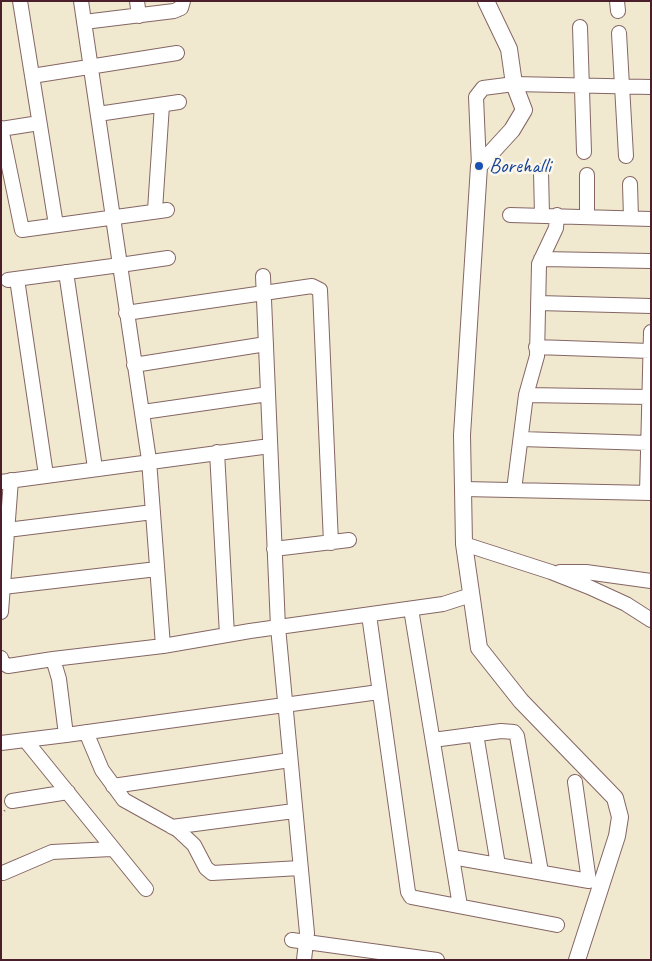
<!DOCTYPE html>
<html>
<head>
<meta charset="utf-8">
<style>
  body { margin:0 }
  #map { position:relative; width:652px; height:961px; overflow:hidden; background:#f1e9cf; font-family:Caveat,sans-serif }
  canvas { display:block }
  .frame { position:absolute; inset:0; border:2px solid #4a1f2b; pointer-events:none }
</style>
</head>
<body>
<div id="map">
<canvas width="652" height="961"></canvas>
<div class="frame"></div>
</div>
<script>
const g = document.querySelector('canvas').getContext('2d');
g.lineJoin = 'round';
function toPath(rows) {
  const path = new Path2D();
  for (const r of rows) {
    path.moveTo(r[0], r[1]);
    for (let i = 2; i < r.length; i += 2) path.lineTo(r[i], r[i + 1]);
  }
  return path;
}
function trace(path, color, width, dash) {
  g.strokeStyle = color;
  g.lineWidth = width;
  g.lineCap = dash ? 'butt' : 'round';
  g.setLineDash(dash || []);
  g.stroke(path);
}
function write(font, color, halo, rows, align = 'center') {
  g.font = font + ' Caveat,sans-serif';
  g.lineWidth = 5;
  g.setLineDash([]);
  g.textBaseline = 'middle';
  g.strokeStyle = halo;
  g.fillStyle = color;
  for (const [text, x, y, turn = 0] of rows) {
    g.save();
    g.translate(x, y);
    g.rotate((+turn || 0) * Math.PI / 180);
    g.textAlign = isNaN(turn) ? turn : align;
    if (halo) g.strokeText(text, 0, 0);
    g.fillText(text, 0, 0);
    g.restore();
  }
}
const path = toPath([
  [1,815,6,809]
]);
const minor = toPath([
  [20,1,56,225],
  [81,1,120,265,168,258],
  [137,1,139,16],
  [617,1,618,11],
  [84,22,174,11,181,8,183,1],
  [580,27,584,152],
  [619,33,626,156],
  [32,76,177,53],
  [98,114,179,102],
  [1,128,22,230,167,210],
  [1,129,39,123],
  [479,166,476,97,483,88,514,84,651,87],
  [541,171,542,215],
  [587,175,587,216],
  [630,184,631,218],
  [155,210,162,105],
  [510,215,651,219],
  [541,259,651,261],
  [66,272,95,468],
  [263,276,278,627,307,933,304,960],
  [17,279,46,475],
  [8,280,120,265,149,460,163,646,250,631,443,604,471,595],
  [538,303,651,306],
  [126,313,312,286,320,290,331,543],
  [536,347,650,351],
  [134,365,266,344],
  [526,395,649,397],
  [143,412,268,394],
  [521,439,648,443],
  [217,452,227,635],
  [1,482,270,446],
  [463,489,651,493],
  [514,490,526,395,537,356,539,264,556,228,557,215],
  [647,493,651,332],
  [7,530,153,512],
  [464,544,551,572,589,587,626,604,651,620],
  [274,549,349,540],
  [560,572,586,572,651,581],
  [3,587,157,569],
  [411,609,460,906],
  [1,612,11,480],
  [369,615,408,892,411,897,557,925],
  [1,658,2,662,8,666,53,659],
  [86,732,102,770,124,800,178,830,194,845,206,868,212,873,300,868],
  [476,734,498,865],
  [66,735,379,692],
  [433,740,501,731,514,732,517,736,541,872],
  [26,741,146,889],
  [1,743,66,735,59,679,53,659,163,646],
  [113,786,290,760],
  [12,801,68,792],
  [172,827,294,811],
  [452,857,589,881,575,782],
  [3,873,52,852,111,849],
  [292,940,437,960]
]);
const major = toPath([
  [486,1,509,49,514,84,524,110,512,130,479,166,462,435,464,544,479,648,521,701,615,798,620,817,617,836,577,960]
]);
const markers = [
  [479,166,5,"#1a4fb4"]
];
const transitNames = [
  ["Borehalli",489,166]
];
trace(minor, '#846664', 16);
trace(major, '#846664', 18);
trace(path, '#846664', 2, [1, 4]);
trace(minor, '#fff', 14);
trace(major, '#fff', 16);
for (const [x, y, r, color] of markers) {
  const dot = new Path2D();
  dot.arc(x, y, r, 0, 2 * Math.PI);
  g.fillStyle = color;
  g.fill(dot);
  trace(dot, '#fbf7ec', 2);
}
write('21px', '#164399', '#fbf7ec', transitNames, 'left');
</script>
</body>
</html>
